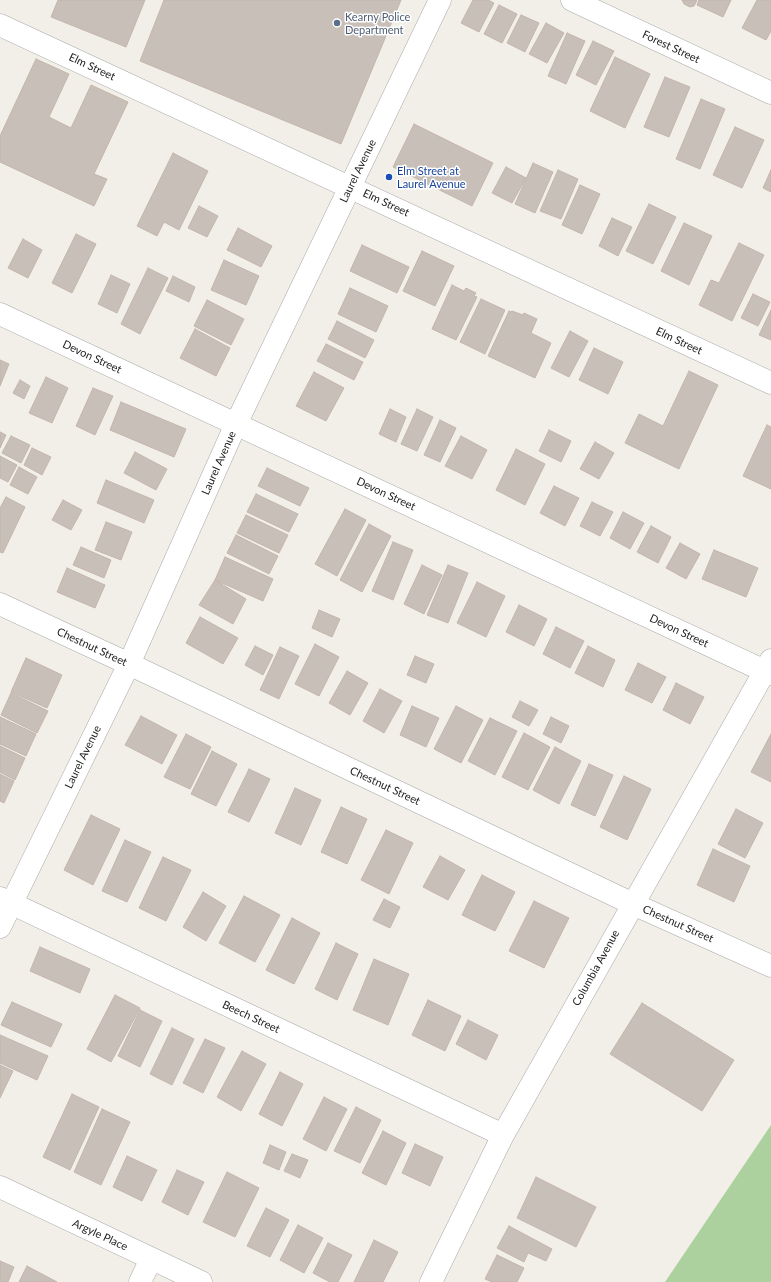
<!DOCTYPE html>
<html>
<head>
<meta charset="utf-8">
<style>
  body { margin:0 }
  canvas { display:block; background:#f2efe9 }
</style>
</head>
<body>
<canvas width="771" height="1282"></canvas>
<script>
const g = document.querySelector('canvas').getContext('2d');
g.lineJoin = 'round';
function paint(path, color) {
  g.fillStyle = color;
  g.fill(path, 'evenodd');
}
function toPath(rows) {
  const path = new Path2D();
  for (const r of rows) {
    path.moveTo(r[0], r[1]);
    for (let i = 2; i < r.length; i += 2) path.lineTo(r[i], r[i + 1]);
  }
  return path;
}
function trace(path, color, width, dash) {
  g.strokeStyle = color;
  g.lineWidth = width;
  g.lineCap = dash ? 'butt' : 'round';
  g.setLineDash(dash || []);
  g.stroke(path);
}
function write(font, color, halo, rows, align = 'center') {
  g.font = font + ' Lato,sans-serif';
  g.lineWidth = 3;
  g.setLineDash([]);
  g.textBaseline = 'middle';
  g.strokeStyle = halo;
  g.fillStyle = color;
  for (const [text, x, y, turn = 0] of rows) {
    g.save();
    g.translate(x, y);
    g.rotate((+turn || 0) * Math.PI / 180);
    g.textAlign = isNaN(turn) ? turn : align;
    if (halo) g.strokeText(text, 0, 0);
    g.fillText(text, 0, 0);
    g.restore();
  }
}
const forest = toPath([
  [771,1125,771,1282,665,1282]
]);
const building = toPath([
  [58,0,145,0,126,47,51,17,58,0],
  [164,0,401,0,341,144,140,61,164,0],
  [473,0,488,0,494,3,479,32,461,23,473,0],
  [682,0,697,0,694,6,690,7,684,4,682,0],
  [699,0,731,0,723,17,697,5,699,0],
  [757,0,771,0,771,31,766,40,742,28,757,0],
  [499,5,517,14,502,43,484,34,499,5],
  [521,15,539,23,525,52,507,43,521,15],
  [546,23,564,33,547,63,529,54,546,23],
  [567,33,585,41,566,84,548,76,567,33],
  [593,41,614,51,596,85,576,75,593,41],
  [615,57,650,74,625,128,590,111,615,57],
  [36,59,69,74,49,117,71,128,91,85,128,102,94,174,107,179,94,206,0,162,0,136,36,59],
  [665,77,690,87,669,137,644,127,665,77],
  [701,99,725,109,700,169,676,159,701,99],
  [414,124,493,163,472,206,393,167,414,124],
  [735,127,764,140,742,188,713,175,735,127],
  [173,153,208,171,179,230,164,222,157,236,137,226,173,153],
  [533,163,553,172,535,213,515,204,533,163],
  [506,167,526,178,512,203,492,193,506,167],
  [558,170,578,179,561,219,540,211,558,170],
  [771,170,771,192,763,188,771,170],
  [580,185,600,194,582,234,562,225,580,185],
  [649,204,676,217,653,264,626,251,649,204],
  [199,206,218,216,207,237,188,228,199,206],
  [612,218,632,227,618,256,599,246,612,218],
  [684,223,712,236,689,285,661,271,684,223],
  [238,228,272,246,261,267,227,250,238,228],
  [76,234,96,244,72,293,52,283,76,234],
  [23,239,42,250,28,278,8,268,23,239],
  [739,243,764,255,732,321,699,305,711,280,719,283,739,243],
  [362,245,409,267,397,293,350,271,362,245],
  [422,251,454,266,435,306,403,291,422,251],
  [224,260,259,276,246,305,211,290,224,260],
  [148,268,168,278,140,334,121,324,148,268],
  [111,275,130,284,117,313,98,304,111,275],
  [173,276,195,287,189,302,166,291,173,276],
  [452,285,464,291,466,288,476,293,474,296,477,297,456,340,432,329,452,285],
  [350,288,388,306,376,332,338,314,350,288],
  [753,294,770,302,758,326,741,318,753,294],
  [481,299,505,310,485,354,460,342,481,299],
  [207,300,244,319,231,345,194,326,207,300],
  [771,310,771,340,759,335,771,310],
  [509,311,511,312,512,311,523,315,524,313,537,319,531,333,551,343,535,378,488,356,509,311],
  [337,321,374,340,365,358,328,339,337,321],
  [195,329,230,348,216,376,180,358,195,329],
  [570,331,588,341,569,377,551,368,570,331],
  [326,344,363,362,354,380,317,361,326,344],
  [594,348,623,362,608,394,579,380,594,348],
  [0,360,9,364,0,386,0,360],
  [689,371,718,385,679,469,625,443,639,414,663,426,689,371],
  [314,372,344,388,326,421,296,406,314,372],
  [46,377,68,388,52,423,29,413,46,377],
  [20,380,30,386,24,399,13,393,20,380],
  [93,388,113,396,95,435,76,426,93,388],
  [121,402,186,429,174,457,110,430,121,402],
  [390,409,406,417,396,442,379,434,390,409],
  [417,409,433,417,417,451,401,444,417,409],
  [440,420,456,428,440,462,424,455,440,420],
  [767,425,771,427,771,489,743,476,767,425],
  [549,430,571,441,561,462,539,451,549,430],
  [0,432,6,435,0,448,0,432],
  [11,436,30,445,21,463,2,453,11,436],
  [461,436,487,450,472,479,445,466,461,436],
  [595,442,614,453,599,479,580,469,595,442],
  [32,448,51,457,42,475,24,465,32,448],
  [516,449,545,464,525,505,496,490,516,449],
  [135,452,167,469,156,490,124,473,135,452],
  [0,456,17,465,8,482,0,478,0,456],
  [19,467,37,477,28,494,10,485,19,467],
  [267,468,309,488,300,506,258,486,267,468],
  [106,480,154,500,144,523,97,503,106,480],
  [554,486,579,498,565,526,540,513,554,486],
  [256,494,298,514,289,532,247,512,256,494],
  [6,497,25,507,3,553,0,552,0,508,6,497],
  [63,500,82,510,71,530,52,520,63,500],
  [592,502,613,512,600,536,580,526,592,502],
  [345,509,366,520,337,576,315,564,345,509],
  [623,512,644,523,630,549,610,538,623,512],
  [246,515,288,535,279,553,237,533,246,515],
  [106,522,132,532,121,560,95,550,106,522],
  [369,524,391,536,362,592,340,580,369,524],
  [651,526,671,537,658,563,637,552,651,526],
  [236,535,278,556,269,574,227,553,236,535],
  [393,542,413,550,393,600,372,591,393,542],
  [680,543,700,554,686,579,666,568,680,543],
  [81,547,111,560,104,578,73,565,81,547],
  [714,550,758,568,746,597,702,579,714,550],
  [225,557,273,579,263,601,215,580,225,557],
  [422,565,442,575,424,614,404,604,422,565],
  [448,565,468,573,448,623,427,615,448,565],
  [67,568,105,585,95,608,57,592,67,568],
  [215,580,246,599,233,624,199,605,215,580],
  [477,582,505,596,486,637,457,623,477,582],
  [519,605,547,619,534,646,506,632,519,605],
  [319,610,340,619,332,637,312,628,319,610],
  [200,617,238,638,223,664,186,643,200,617],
  [556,627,584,641,570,668,543,654,556,627],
  [315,644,339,657,319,696,295,684,315,644],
  [255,646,273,655,263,675,245,665,255,646],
  [588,646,615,660,603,687,575,673,588,646],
  [280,647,299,656,279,699,260,690,280,647],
  [415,656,434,664,426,683,407,675,415,656],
  [26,658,62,675,47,708,11,692,26,658],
  [638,663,666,677,652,703,625,690,638,663],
  [347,671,368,683,350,715,329,703,347,671],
  [676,683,704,697,690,724,663,710,676,683],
  [380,689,402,701,384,733,363,721,380,689],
  [11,693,48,711,37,733,1,715,11,693],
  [520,701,538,710,529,726,512,717,520,701],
  [412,706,439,718,426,747,400,735,412,706],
  [456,706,483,720,461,763,434,749,456,706],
  [141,716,177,735,162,764,125,745,141,716],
  [0,717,36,734,26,756,0,744,0,717],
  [551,717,569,726,561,743,543,734,551,717],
  [490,718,517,731,495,775,468,761,490,718],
  [524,733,550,747,528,790,502,777,524,733],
  [186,734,211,747,190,789,164,777,186,734],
  [771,734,771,782,751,772,771,734],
  [0,746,25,758,15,780,0,772,0,746],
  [555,747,581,761,559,804,533,790,555,747],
  [212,751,237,764,216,806,191,794,212,751],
  [589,764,613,775,595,816,571,805,589,764],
  [249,769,270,779,249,822,228,812,249,769],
  [0,774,14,781,4,803,0,801,0,774],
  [624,776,651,789,627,840,600,827,624,776],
  [295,788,321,800,301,845,275,833,295,788],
  [341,807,367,819,347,864,321,852,341,807],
  [736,809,763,823,745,858,718,844,736,809],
  [91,815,120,829,93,885,64,870,91,815],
  [386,830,413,843,389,894,361,880,386,830],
  [125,840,151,852,127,902,102,891,125,840],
  [713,849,750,866,734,902,697,885,713,849],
  [440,856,465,870,448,900,423,887,440,856],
  [163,857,191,870,166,921,139,908,163,857],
  [482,875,515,892,495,931,462,915,482,875],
  [203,892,226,906,206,941,183,927,203,892],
  [244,896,280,915,255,962,219,943,244,896],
  [384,899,400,907,390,928,373,920,384,899],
  [534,901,569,918,544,968,509,951,534,901],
  [292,918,320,933,294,984,266,970,292,918],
  [336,943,358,954,337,1000,315,989,336,943],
  [40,947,90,969,80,993,30,971,40,947],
  [374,959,409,974,388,1025,353,1010,374,959],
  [115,995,140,1008,111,1062,87,1049,115,995],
  [428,1000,461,1016,445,1051,412,1035,428,1000],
  [12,1002,62,1024,51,1047,1,1025,12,1002],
  [642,1003,734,1060,702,1111,610,1054,642,1003],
  [140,1010,162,1021,140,1067,118,1056,140,1010],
  [468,1020,498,1035,486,1060,456,1044,468,1020],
  [172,1028,194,1039,172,1085,150,1074,172,1028],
  [0,1035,48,1056,37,1080,0,1063,0,1035],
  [205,1039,225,1048,203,1093,183,1083,205,1039],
  [242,1051,266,1064,241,1111,217,1097,242,1051],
  [0,1065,13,1071,0,1098,0,1065],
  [280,1072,303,1084,282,1126,259,1114,280,1072],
  [72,1094,99,1107,70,1170,43,1157,72,1094],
  [324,1097,347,1109,326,1151,303,1139,324,1097],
  [356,1107,381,1120,360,1163,334,1151,356,1107],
  [102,1109,130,1122,101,1185,74,1172,102,1109],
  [383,1131,406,1143,386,1185,362,1173,383,1131],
  [415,1144,443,1157,430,1186,402,1173,415,1144],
  [270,1145,286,1152,279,1170,263,1163,270,1145],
  [292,1154,308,1160,300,1178,284,1171,292,1154],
  [127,1156,157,1170,142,1201,113,1187,127,1156],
  [177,1170,204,1182,188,1215,162,1202,177,1170],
  [227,1172,259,1188,235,1237,203,1222,227,1172],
  [536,1177,596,1207,576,1247,517,1218,536,1177],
  [266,1208,289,1220,270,1257,247,1246,266,1208],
  [298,1225,323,1238,304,1273,280,1260,298,1225],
  [509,1226,552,1249,546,1261,528,1253,524,1262,497,1248,509,1226],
  [374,1240,398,1252,383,1282,354,1282,374,1240],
  [328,1243,352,1255,338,1282,330,1282,313,1273,328,1243],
  [497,1255,524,1268,517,1282,492,1282,485,1279,497,1255],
  [0,1261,14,1267,8,1282,0,1282,0,1261],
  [27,1266,57,1282,19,1282,27,1266]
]);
const street = toPath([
  [572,0,771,93],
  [0,25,771,383],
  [0,314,771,674],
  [0,604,129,664,633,904,771,966],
  [0,898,503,1135],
  [0,927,129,664,236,424,440,0],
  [0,1187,201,1282],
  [140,1282,151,1259],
  [431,1282,503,1135,771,660]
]);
const markers = [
  [337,23,4,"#5c6f8a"],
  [389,177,4,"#1a4fb4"]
];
const serviceNames = [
  ["Kearny Police",345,17],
  ["Department",345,30]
];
const streetNames = [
  ["Forest Street",671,47,25],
  ["Elm Street",92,67,25],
  ["Laurel Avenue",358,171,-64],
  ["Elm Street",386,203,25],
  ["Elm Street",679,341,25],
  ["Devon Street",92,357,25],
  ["Laurel Avenue",219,463,-66],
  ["Devon Street",386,494,25],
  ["Devon Street",679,631,25],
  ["Chestnut Street",92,647,25],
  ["Laurel Avenue",83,757,-64],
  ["Chestnut Street",385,786,25],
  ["Chestnut Street",678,924,24],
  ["Columbia Avenue",596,968,-61],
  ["Beech Street",251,1017,25],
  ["Argyle Place",100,1235,25]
];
const transitNames = [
  ["Elm Street at",397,171],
  ["Laurel Avenue",397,184]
];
paint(forest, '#add19e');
paint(building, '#c7bfb8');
trace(building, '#c4b6ab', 1);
trace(street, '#a9a9a9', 23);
trace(street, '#fff', 22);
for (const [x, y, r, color] of markers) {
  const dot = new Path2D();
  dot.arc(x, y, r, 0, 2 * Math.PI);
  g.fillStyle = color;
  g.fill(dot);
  trace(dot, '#fff', 1.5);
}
write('11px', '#4e5e75', '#fff', serviceNames, 'left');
write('11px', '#222', '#fff', streetNames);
write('11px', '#164399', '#fff', transitNames, 'left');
</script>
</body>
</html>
